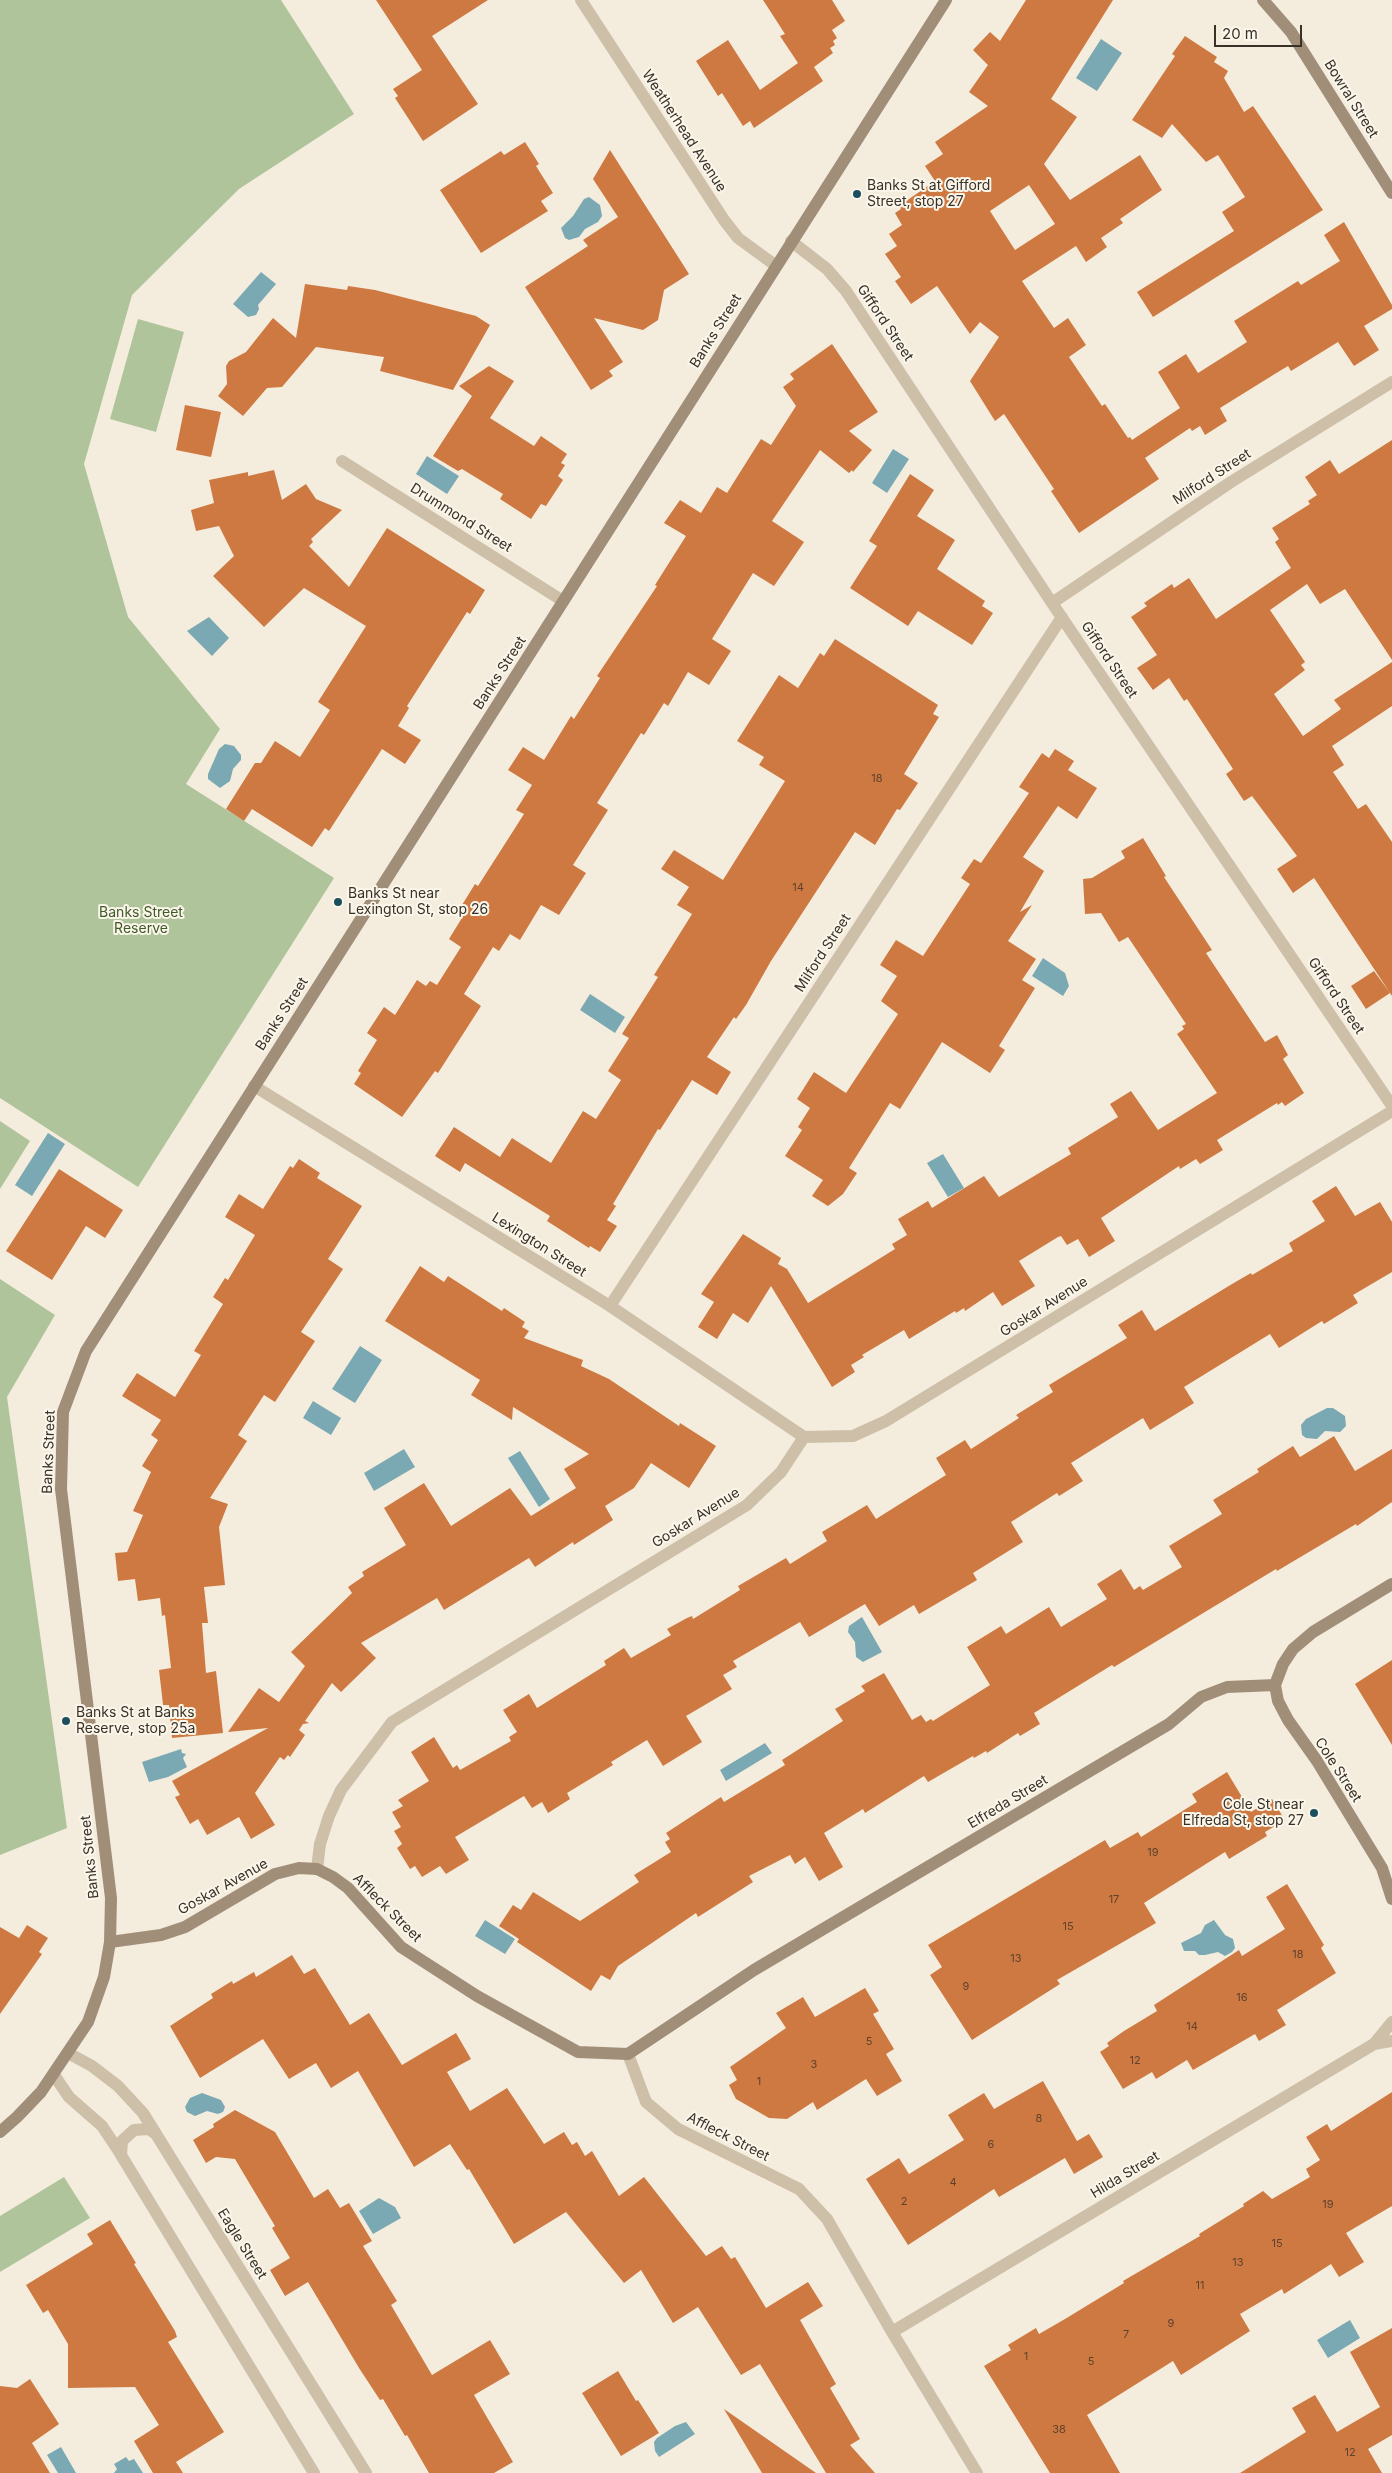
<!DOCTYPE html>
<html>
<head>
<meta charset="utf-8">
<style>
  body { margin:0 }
  #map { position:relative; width:1392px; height:2473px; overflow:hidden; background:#f4eddd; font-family:Inter,sans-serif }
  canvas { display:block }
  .scale { position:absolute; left:1214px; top:25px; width:88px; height:22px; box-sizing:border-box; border:2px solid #393028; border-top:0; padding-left:6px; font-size:15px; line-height:18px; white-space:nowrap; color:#393028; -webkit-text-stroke:4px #fbf6ea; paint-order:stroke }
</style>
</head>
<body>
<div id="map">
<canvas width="1392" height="2473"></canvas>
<div class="scale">20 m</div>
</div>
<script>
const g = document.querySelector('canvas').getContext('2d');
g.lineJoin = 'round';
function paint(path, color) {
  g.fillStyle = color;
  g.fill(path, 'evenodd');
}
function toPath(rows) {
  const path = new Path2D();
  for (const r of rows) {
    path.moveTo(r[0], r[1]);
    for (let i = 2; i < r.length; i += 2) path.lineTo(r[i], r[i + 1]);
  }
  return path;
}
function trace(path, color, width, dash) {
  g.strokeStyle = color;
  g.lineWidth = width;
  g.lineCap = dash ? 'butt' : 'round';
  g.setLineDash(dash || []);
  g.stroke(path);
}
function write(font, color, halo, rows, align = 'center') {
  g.font = font + ' Inter,sans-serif';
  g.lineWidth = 4;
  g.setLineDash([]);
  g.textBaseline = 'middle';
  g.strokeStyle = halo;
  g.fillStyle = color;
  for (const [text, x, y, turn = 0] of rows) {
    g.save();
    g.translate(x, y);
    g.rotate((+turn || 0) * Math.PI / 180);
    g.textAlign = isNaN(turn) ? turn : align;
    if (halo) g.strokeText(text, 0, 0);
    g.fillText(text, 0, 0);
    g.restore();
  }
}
const green = toPath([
  [0,0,281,0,354,114,239,189,132,295,84,464,128,617,220,729,186,784,334,878,138,1187,0,1098],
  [138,319,184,332,156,432,110,419],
  [0,1121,30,1141,0,1189],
  [0,1279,55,1315,7,1397,67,1828,0,1855],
  [64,2177,90,2218,0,2272,0,2216]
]);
const water = toPath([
  [1101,39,1122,53,1097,91,1076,78],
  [589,197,600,205,602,216,598,222,585,229,579,237,569,240,565,238,561,228,573,216,584,199],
  [261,272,276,284,258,305,259,309,256,315,248,317,233,304],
  [893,449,909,459,887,493,872,483],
  [427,456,459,476,447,494,416,474],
  [209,617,229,638,212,656,187,631],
  [225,744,234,746,241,755,241,760,233,769,230,781,220,788,208,779,208,774,219,749],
  [1043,958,1065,973,1069,986,1063,996,1032,976],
  [590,994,625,1017,615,1033,580,1010],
  [48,1133,65,1144,32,1196,15,1185],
  [943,1154,964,1188,948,1197,927,1163],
  [360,1346,382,1360,355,1403,332,1389],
  [313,1401,341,1418,331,1435,303,1418],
  [1327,1408,1333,1408,1345,1416,1346,1426,1340,1432,1325,1431,1317,1439,1306,1438,1302,1435,1301,1425,1306,1419],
  [404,1449,415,1467,374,1491,364,1473],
  [520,1451,550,1499,539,1507,508,1458],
  [862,1617,882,1652,863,1662,856,1657,855,1642,848,1632,849,1626],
  [765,1743,772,1753,726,1781,720,1770],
  [181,1749,182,1753,186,1754,183,1758,187,1767,168,1777,149,1782,142,1762],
  [485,1920,515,1939,505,1954,475,1936],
  [1214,1920,1225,1935,1233,1939,1235,1948,1232,1952,1225,1956,1218,1952,1205,1955,1199,1955,1195,1951,1184,1951,1181,1943,1201,1933,1205,1925],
  [202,2093,221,2100,225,2107,223,2112,218,2114,207,2111,195,2116,187,2112,185,2107,190,2098],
  [379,2198,395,2207,401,2218,373,2234,359,2211],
  [1350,2320,1360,2338,1328,2358,1317,2340],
  [686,2422,695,2434,659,2457,655,2451,654,2442,657,2438,675,2426],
  [61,2447,76,2473,58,2473,47,2455],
  [126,2457,129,2461,134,2459,143,2473,114,2473,117,2469,114,2464]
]);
const building = toPath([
  [376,0,488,0,432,36,478,104,423,141,395,98,398,96,393,89,422,70],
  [763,0,832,0,845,21,832,30,837,38,833,41,835,45,830,48,833,53,814,67,823,81,754,128,750,121,743,126,722,93,718,96,696,61,728,40,760,90,798,63,780,36,785,34],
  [1026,0,1113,0,1051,99,1077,117,1044,164,1070,200,1140,155,1162,190,1120,219,1123,223,1101,238,1107,247,1086,262,1076,246,1022,281,1054,328,1068,318,1086,345,1069,357,1102,406,1105,404,1128,438,1130,437,1132,440,1180,408,1158,372,1186,354,1198,373,1247,342,1234,321,1298,281,1301,285,1340,261,1324,235,1344,222,1392,305,1392,309,1364,326,1379,350,1354,366,1338,342,1291,371,1288,366,1278,372,1220,408,1227,421,1205,435,1200,426,1192,431,1190,428,1145,458,1159,479,1079,533,1051,491,1054,489,1004,414,995,421,970,381,999,337,980,322,970,334,937,286,911,304,895,281,901,277,885,254,897,246,889,234,902,225,895,213,901,209,899,206,935,181,925,166,943,154,935,142,988,106,969,92,988,65,973,50,990,32,1000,41],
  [1029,185,1055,224,1015,250,990,211],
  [1185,36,1217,57,1214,62,1228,71,1224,78,1244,112,1253,106,1323,210,1153,317,1137,292,1234,231,1222,212,1245,197,1218,155,1206,162,1172,124,1162,138,1132,120,1175,56,1172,54],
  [525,142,539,164,536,166,553,193,541,201,548,211,481,253,440,190,501,151,504,155],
  [610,150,689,274,664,290,658,320,643,330,594,318,623,362,609,371,613,376,591,390,525,287,588,246,583,240,618,217,593,179],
  [305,284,347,290,348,286,375,290,476,316,490,325,453,390,380,371,384,357,316,347,282,387,267,388,243,416,218,396,227,384,226,366,229,361,246,352,273,318,296,338],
  [832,344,878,412,849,431,872,450,853,472,852,470,849,473,820,450,772,521,804,542,774,586,753,573,712,639,731,651,709,685,688,672,668,706,664,703,644,735,641,733,597,803,608,810,573,865,586,873,559,915,541,905,520,940,510,934,499,951,493,947,464,994,481,1006,438,1073,435,1071,402,1117,354,1084,361,1073,358,1071,377,1040,367,1033,384,1007,395,1015,417,980,426,986,430,981,437,985,461,947,449,939,465,913,462,911,465,907,462,905,475,884,478,886,524,814,516,810,532,785,508,770,523,747,544,760,571,716,574,719,600,678,597,676,657,586,655,585,686,536,664,523,680,500,701,513,717,487,727,493,761,439,771,445,796,406,783,387,794,379,790,374],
  [489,366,514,381,490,418,534,446,541,436,567,454,561,463,565,465,558,476,563,480,546,506,541,504,531,519,500,499,503,494,462,469,458,471,433,456,472,396,459,386],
  [185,405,221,412,211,457,176,450],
  [1392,440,1392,660,1345,589,1320,604,1307,584,1270,610,1305,662,1301,665,1305,670,1274,694,1303,736,1341,709,1334,700,1392,662,1392,706,1332,746,1344,765,1333,772,1358,809,1366,804,1392,842,1392,996,1314,878,1293,893,1277,869,1297,856,1252,796,1244,801,1226,774,1233,769,1187,699,1184,701,1169,678,1153,690,1137,668,1157,655,1131,617,1147,606,1144,603,1172,584,1174,588,1189,578,1216,619,1291,568,1275,542,1279,539,1272,528,1310,504,1308,501,1317,495,1305,477,1330,460,1339,474],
  [274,470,282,500,306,484,316,499,342,510,311,539,313,542,309,546,349,587,387,528,485,590,470,614,467,612,407,706,409,708,398,726,421,740,405,764,382,749,329,831,325,828,312,847,252,809,244,821,226,809,255,763,261,763,275,741,300,757,330,710,318,702,366,626,304,588,264,627,213,576,234,556,219,526,196,531,191,510,214,503,209,480,248,472,248,476],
  [910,474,934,490,917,516,955,540,937,569,985,601,982,606,993,613,972,645,918,611,908,626,850,588,877,546,869,541],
  [835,639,938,705,933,714,939,717,904,774,918,783,900,810,897,809,875,845,855,832,771,961,746,1005,736,1019,734,1017,707,1057,731,1072,717,1095,692,1080,660,1130,658,1129,613,1204,616,1206,607,1220,617,1226,600,1252,590,1246,589,1248,547,1221,550,1216,465,1163,460,1172,435,1156,454,1127,500,1157,512,1138,551,1163,583,1111,596,1119,621,1080,608,1071,629,1038,622,1034,658,977,654,975,692,914,677,905,689,887,661,869,674,850,723,880,785,781,759,765,764,757,737,741,779,675,798,688,820,653,824,656],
  [1055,749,1074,761,1068,770,1097,788,1077,819,1058,806,1023,857,1044,871,1020,912,1032,905,1008,941,1036,959,1022,980,1035,988,999,1046,1005,1050,990,1073,942,1042,900,1109,890,1103,849,1168,857,1173,843,1194,828,1206,812,1196,823,1180,785,1156,802,1130,798,1127,810,1108,797,1099,814,1072,846,1093,898,1014,881,1001,897,976,880,965,896,940,923,956,970,884,961,878,974,859,981,863,1029,793,1019,787,1042,753,1049,758],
  [1143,838,1166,876,1164,877,1212,950,1206,953,1265,1042,1277,1035,1288,1055,1283,1059,1304,1093,1285,1106,1282,1102,1278,1105,1277,1103,1217,1140,1223,1150,1200,1164,1196,1159,1180,1169,1179,1166,1101,1218,1115,1241,1089,1257,1078,1239,1067,1245,1061,1236,1058,1237,1019,1261,1035,1286,1002,1306,993,1292,965,1311,964,1308,956,1313,955,1311,909,1339,904,1330,862,1355,864,1357,851,1365,855,1372,832,1387,771,1286,748,1323,733,1313,717,1339,698,1327,714,1302,701,1294,743,1234,781,1258,778,1264,787,1269,808,1303,895,1249,892,1244,907,1235,898,1219,928,1201,932,1208,984,1176,999,1197,1071,1154,1068,1148,1118,1117,1110,1104,1131,1091,1158,1130,1217,1093,1177,1034,1184,1029,1182,1026,1186,1024,1128,937,1119,942,1101,913,1085,914,1083,879,1092,878,1125,858,1121,851],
  [1374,971,1390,993,1366,1009,1351,986],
  [299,1159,320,1173,317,1178,362,1206,328,1259,343,1269,301,1332,315,1341,275,1402,264,1395,238,1435,247,1441,210,1498,228,1504,219,1527,225,1585,204,1587,208,1623,202,1623,206,1673,216,1671,223,1733,172,1738,169,1705,163,1705,161,1687,159,1670,171,1668,165,1615,162,1616,160,1598,138,1601,135,1579,118,1581,115,1553,127,1552,143,1515,133,1511,151,1472,142,1466,158,1440,151,1435,161,1420,122,1396,137,1373,175,1397,201,1355,194,1351,223,1304,213,1297,225,1278,228,1280,255,1235,225,1217,239,1194,263,1209,290,1166,293,1168],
  [59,1169,123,1210,105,1238,86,1226,52,1280,6,1251],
  [1336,1186,1355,1216,1380,1202,1392,1222,1392,1272,1353,1295,1358,1303,1324,1324,1322,1321,1279,1348,1270,1334,1184,1387,1194,1403,1150,1430,1143,1418,1071,1463,1083,1481,1059,1496,1057,1493,1011,1522,1023,1542,973,1573,977,1580,919,1614,914,1605,879,1626,865,1604,809,1637,800,1622,733,1661,737,1667,723,1675,732,1689,686,1716,702,1742,663,1766,647,1740,611,1762,613,1765,567,1793,570,1799,548,1813,542,1802,532,1808,524,1796,455,1837,469,1860,446,1874,440,1866,422,1877,415,1866,410,1869,397,1848,402,1844,394,1831,401,1827,392,1812,403,1806,398,1800,429,1781,411,1752,434,1737,453,1768,457,1765,460,1770,511,1741,509,1737,517,1732,503,1710,529,1694,537,1708,606,1665,604,1661,624,1648,631,1658,671,1635,667,1629,687,1618,692,1616,693,1619,740,1590,738,1586,786,1558,790,1564,827,1541,822,1532,867,1505,876,1519,946,1475,936,1458,965,1440,971,1449,1019,1418,1016,1415,1053,1392,1049,1385,1127,1338,1118,1325,1142,1310,1155,1331,1232,1284,1251,1273,1252,1275,1293,1251,1289,1243,1325,1221,1312,1201],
  [420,1266,444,1282,448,1276,502,1311,504,1308,525,1322,522,1327,529,1331,524,1338,583,1360,581,1366,609,1379,679,1426,680,1423,716,1446,689,1488,651,1463,634,1488,605,1506,613,1520,574,1545,573,1542,535,1567,529,1558,444,1610,437,1598,361,1643,376,1658,341,1692,332,1683,305,1721,309,1723,303,1724,299,1730,305,1735,290,1757,288,1755,284,1760,280,1757,255,1793,275,1825,251,1839,239,1817,207,1835,198,1819,190,1824,175,1797,180,1795,172,1781,268,1728,228,1732,259,1688,279,1702,305,1666,291,1652,352,1593,348,1587,364,1576,362,1572,406,1545,384,1508,424,1483,451,1526,510,1488,531,1516,576,1488,564,1469,589,1454,513,1407,512,1420,471,1395,480,1380,385,1321],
  [1334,1436,1355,1471,1392,1449,1392,1502,1357,1526,1356,1524,1277,1571,1276,1569,1114,1667,1112,1665,1034,1713,1040,1724,1020,1736,1018,1733,987,1753,986,1751,974,1758,973,1756,928,1782,924,1776,865,1813,863,1809,824,1833,843,1867,819,1881,805,1857,795,1864,790,1855,749,1876,753,1882,698,1917,696,1913,618,1966,610,1980,601,1975,591,1991,517,1942,519,1939,499,1926,513,1905,521,1910,533,1892,580,1921,639,1882,634,1875,671,1852,665,1842,670,1839,666,1833,721,1797,724,1802,785,1765,782,1760,843,1721,835,1709,865,1691,861,1686,884,1673,912,1720,921,1715,926,1722,931,1719,933,1721,990,1685,967,1647,1001,1626,1006,1634,1049,1607,1061,1627,1107,1599,1097,1584,1121,1569,1134,1590,1140,1586,1143,1590,1182,1567,1169,1546,1222,1514,1213,1500,1259,1472,1257,1469,1293,1446,1300,1457],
  [1392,1660,1392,1745,1355,1684],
  [1227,1772,1251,1812,1272,1799,1285,1820,1265,1832,1267,1836,1229,1859,1225,1852,1144,1903,1156,1923,1057,1980,1060,1984,972,2040,930,1975,942,1967,928,1945,1105,1840,1110,1848,1138,1832,1141,1837,1197,1802,1192,1794],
  [1287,1884,1324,1945,1321,1948,1336,1973,1277,2010,1286,2025,1259,2041,1255,2034,1193,2070,1187,2060,1156,2079,1152,2072,1123,2089,1100,2052,1109,2046,1107,2043,1124,2031,1157,2011,1154,2005,1239,1950,1242,1956,1285,1929,1266,1897],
  [27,1925,48,1938,39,1952,42,1954,0,2014,0,1927,19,1938],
  [292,1955,304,1974,315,1968,350,2025,369,2013,402,2065,456,2033,471,2059,447,2072,470,2111,507,2088,544,2144,564,2132,572,2145,577,2142,585,2156,592,2151,619,2196,644,2177,706,2256,722,2246,731,2259,735,2257,766,2308,808,2282,823,2306,800,2320,836,2384,830,2388,860,2439,850,2445,875,2473,826,2473,760,2364,741,2375,698,2307,673,2323,641,2270,624,2283,566,2212,514,2244,469,2169,467,2170,450,2144,414,2167,358,2071,331,2088,316,2063,289,2079,263,2039,200,2078,170,2026,213,1998,211,1994,232,1981,233,1984,254,1972,256,1977],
  [865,1988,879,2011,873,2014,894,2049,886,2054,902,2081,877,2096,866,2079,817,2110,813,2102,787,2119,769,2118,736,2099,729,2085,737,2080,730,2067,786,2028,776,2013,803,1997,815,2017],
  [1043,2081,1077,2141,1089,2134,1103,2157,1074,2174,1065,2158,999,2197,994,2189,908,2245,866,2179,899,2158,909,2174,964,2140,948,2115,984,2093,994,2109],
  [1392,2092,1392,2206,1346,2233,1364,2262,1339,2277,1331,2264,1284,2294,1282,2289,1240,2314,1250,2331,1181,2375,1173,2361,1087,2415,1120,2473,1050,2473,984,2366,1011,2350,1008,2345,1036,2328,1039,2334,1065,2319,1124,2283,1123,2281,1200,2236,1199,2234,1244,2206,1243,2204,1263,2191,1272,2199,1310,2177,1306,2169,1320,2160,1306,2137,1327,2124,1331,2131],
  [235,2110,275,2132,314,2198,328,2189,340,2208,349,2203,372,2241,363,2246,397,2301,391,2305,432,2375,490,2340,510,2374,474,2395,513,2462,494,2473,429,2473,407,2435,405,2436,383,2399,380,2400,359,2368,308,2282,285,2296,270,2270,290,2258,272,2228,275,2226,248,2181,235,2159,216,2157,206,2163,193,2140,214,2127,213,2124],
  [110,2220,136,2263,134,2264,175,2331,177,2337,168,2342,224,2432,176,2462,183,2473,153,2473,134,2441,159,2425,135,2387,68,2388,68,2344,48,2310,43,2313,26,2285,93,2244,87,2234],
  [1392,2328,1392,2435,1368,2449,1382,2473,1240,2473,1306,2432,1292,2408,1315,2395,1337,2432,1380,2407,1350,2352],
  [618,2371,636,2401,638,2400,659,2433,621,2456,582,2393],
  [30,2379,59,2424,32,2443,50,2473,0,2473,0,2386,17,2388],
  [724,2409,816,2473,762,2473]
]);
const street = toPath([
  [581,0,724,220,738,238,775,265],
  [791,241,827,269,846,291,1052,603,1392,1106],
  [342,461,563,601],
  [1052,603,1231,482,1392,382],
  [254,1086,610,1306,804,1437],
  [610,1306,1062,617],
  [317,1869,320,1844,329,1816,341,1790,392,1722,747,1505,781,1472,804,1437,853,1436,886,1421,1392,1111],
  [1374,2044,1392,2041],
  [68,2053,92,2066,118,2086,143,2113,366,2473],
  [628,2054,646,2102,678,2129,799,2189,827,2219,892,2332,977,2473],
  [54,2075,69,2097,102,2126,118,2150,314,2473],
  [121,2155,122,2141,134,2130,149,2129,156,2134],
  [892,2332,1374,2044,1392,2022]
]);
const secondary = toPath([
  [1263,0,1291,32,1392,193],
  [1275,1685,1278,1701,1288,1720,1317,1761,1382,1868,1392,1899],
  [1275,1685,1283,1664,1293,1649,1313,1632,1392,1584],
  [110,1942,161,1935,185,1927,275,1874,299,1868,317,1869,333,1877,348,1888,401,1947,477,1996,578,2052,628,2054,754,1970,1169,1724,1201,1697,1227,1687,1275,1685],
  [0,2132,17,2117,41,2092,88,2022,104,1977,110,1942,111,1898,61,1489,63,1412,86,1351,946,0]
]);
const markers = [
  [857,194,5,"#1b4f5e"],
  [338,902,5,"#1b4f5e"],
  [66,1721,5,"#1b4f5e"],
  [1314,1813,5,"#1b4f5e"]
];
const numberNames = [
  ["18",877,779],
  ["14",798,888],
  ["19",1153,1853],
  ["17",1114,1900],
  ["15",1068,1927],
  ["18",1298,1955],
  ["13",1016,1959],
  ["9",966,1987],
  ["16",1242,1998],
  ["14",1192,2027],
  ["5",869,2042],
  ["12",1135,2061],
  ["3",814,2065],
  ["1",759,2082],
  ["8",1039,2119],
  ["6",991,2145],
  ["4",953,2183],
  ["2",904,2202],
  ["19",1328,2205],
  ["15",1277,2244],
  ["13",1238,2263],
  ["11",1200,2286],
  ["9",1171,2324],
  ["7",1126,2335],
  ["1",1026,2357],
  ["5",1091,2362],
  ["38",1059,2430],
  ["12",1350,2453]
];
const streetNames = [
  ["Bowral Street",1351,99,58],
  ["Weatherhead Avenue",684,131,57],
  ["Gifford Street",885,323,56],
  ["Banks Street",716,331,-58],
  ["Milford Street",1212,477,-33],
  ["Drummond Street",461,518,32],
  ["Gifford Street",1109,660,56],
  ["Banks Street",500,673,-57],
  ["Milford Street",823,953,-57],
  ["Gifford Street",1336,996,56],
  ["Banks Street",282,1014,-57],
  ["Lexington Street",539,1245,32],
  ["Goskar Avenue",1044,1307,-32],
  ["Banks Street",49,1452,-88],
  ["Goskar Avenue",696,1518,-32],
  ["Cole Street",1338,1770,57],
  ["Elfreda Street",1008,1802,-31],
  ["Banks Street",90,1857,-96],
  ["Goskar Avenue",223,1887,-29],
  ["Affleck Street",387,1908,45],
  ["Affleck Street",728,2137,27],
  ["Hilda Street",1125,2175,-31],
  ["Eagle Street",242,2244,58]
];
const poiNames = [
  ["Banks St at Gifford",867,186],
  ["Street, stop 27",867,202],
  ["Banks St near",348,894],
  ["Lexington St, stop 26",348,910],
  ["Banks St at Banks",76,1713],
  ["Reserve, stop 25a",76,1729],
  ["Cole St near",1304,1805,"right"],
  ["Elfreda St, stop 27",1304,1821,"right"]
];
const parkNames = [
  ["Banks Street",141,913],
  ["Reserve",141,929]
];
paint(green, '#b0c49b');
paint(water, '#7aa8b3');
paint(building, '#ce7941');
trace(street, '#cdbfa8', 12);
trace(secondary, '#a18e79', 12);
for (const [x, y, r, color] of markers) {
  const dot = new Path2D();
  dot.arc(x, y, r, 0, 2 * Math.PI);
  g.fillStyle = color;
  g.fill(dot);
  trace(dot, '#fbf6ea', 2);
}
write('11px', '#5e422e', null, numberNames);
write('14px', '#393028', '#fbf6ea', streetNames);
write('14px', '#393028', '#fbf6ea', poiNames, 'left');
write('14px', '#415a2a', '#fbf6ea', parkNames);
</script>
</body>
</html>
